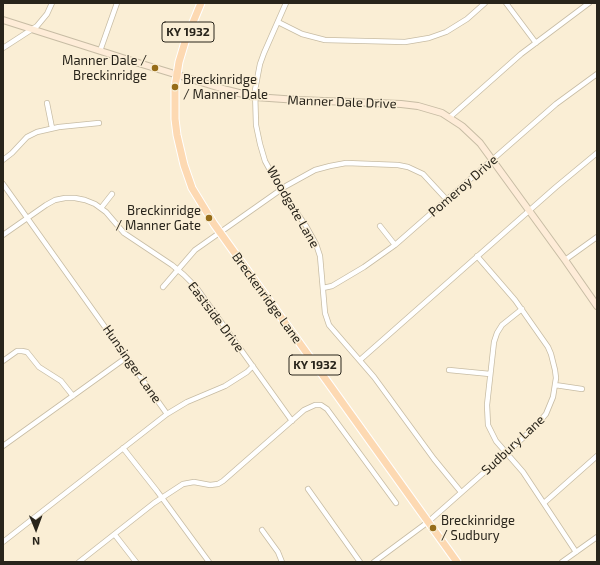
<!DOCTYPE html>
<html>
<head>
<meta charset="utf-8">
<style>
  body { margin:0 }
  #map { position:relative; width:600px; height:565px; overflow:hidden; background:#faeed5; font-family:"Exo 2",sans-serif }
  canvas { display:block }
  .frame { position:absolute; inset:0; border:4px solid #28241b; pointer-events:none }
  .north { position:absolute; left:16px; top:509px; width:40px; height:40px; -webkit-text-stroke:3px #faeed5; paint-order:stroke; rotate:179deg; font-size:11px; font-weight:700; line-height:16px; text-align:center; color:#28241b }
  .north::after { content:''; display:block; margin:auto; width:14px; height:18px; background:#28241b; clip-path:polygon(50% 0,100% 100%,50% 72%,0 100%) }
</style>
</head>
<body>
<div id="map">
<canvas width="600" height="565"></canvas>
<div class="frame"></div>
<div class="north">N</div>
</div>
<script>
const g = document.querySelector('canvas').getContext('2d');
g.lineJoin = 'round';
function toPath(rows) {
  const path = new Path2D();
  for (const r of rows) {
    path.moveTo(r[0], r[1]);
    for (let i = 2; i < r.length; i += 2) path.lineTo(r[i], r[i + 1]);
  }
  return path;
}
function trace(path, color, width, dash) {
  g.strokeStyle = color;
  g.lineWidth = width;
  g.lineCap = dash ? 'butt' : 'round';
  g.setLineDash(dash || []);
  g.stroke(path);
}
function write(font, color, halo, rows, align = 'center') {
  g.font = font + ' "Exo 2",sans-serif';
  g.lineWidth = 3;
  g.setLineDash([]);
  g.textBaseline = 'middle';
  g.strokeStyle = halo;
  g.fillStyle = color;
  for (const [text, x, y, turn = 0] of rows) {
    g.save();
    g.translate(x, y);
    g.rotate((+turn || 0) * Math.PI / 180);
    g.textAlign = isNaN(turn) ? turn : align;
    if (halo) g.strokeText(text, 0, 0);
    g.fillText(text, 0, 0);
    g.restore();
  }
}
const street = toPath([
  [286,3,264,53,260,64,255,90,256,125,260,144,265,161,281,190,306,226,316,244,320,256,325,313,329,325,374,377,434,459,461,492],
  [506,3,536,43],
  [278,22,302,34,325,40,405,42,429,38,446,32,467,19,485,3],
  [3,48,37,26,47,14,52,3],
  [100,51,117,3],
  [47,103,52,128],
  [450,117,521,54,589,3],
  [3,160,12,153,27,137,37,132,59,127,99,123],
  [3,184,167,414],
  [101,208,112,194],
  [380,226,395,245],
  [3,235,46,205,55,200,65,198,75,198,85,200,95,204,106,212,124,233,172,265,184,275,196,287,292,421],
  [565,260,597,237],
  [163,287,195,250,286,186,315,170,330,166,346,163,398,165,408,167,423,174,447,200],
  [323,288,332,286,364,267,395,245,556,104,597,74],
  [522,309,502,325,497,333,494,342,487,405,488,425,496,441,523,472,576,552],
  [360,360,556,187,597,153],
  [3,361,17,351,22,351,27,352,39,367,61,381,73,396],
  [449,370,490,374],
  [555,385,582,389],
  [3,446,127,357],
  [123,448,157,491,209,562],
  [308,489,360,562],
  [544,503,597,456],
  [262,530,278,552,282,562],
  [115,535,136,562],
  [3,542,167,414,187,402,225,386,247,372,253,366],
  [79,562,154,503,183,484,194,482,210,485,218,484,223,481,304,410,315,405,321,405,327,409,396,503],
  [374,562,428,522,533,429,546,414,553,397,556,378,555,370,551,354,548,347,515,300,477,256],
  [562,562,597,537]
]);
const secondary = toPath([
  [3,20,132,61,227,90,255,97,298,100,401,104,418,106,442,113,462,126,480,143,565,260,597,306]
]);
const primary = toPath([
  [201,3,185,42,179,62,175,87,175,119,177,135,184,165,192,188,214,224,457,562]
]);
const markers = [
  [155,68,4,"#966c18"],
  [175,87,4,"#966c18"],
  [209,218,4,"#966c18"],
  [433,528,4,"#966c18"]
];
const shields = [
  [188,32,52],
  [315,365,52]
];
const shieldNames = [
  ["KY 1932",188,32],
  ["KY 1932",315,365]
];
const poiNames = [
  ["Manner Dale /",147,61],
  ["Breckinridge",147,76],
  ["Breckinridge",183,80,"left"],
  ["/ Manner Dale",183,95,"left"],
  ["Breckinridge",201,211],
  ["/ Manner Gate",201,226],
  ["Breckinridge",441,521,"left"],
  ["/ Sudbury",441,536,"left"]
];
const streetNames = [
  ["Manner Dale Drive",342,102,2],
  ["Pomeroy Drive",463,186,-41],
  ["Woodgate Lane",293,207,60],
  ["Breckenridge Lane",267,298,54],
  ["Eastside Drive",216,317,53],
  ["Hunsinger Lane",132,364,55],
  ["Sudbury Lane",513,445,-43]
];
trace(street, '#c7bca4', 6);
trace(secondary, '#c7bca4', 8);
trace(primary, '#fff', 9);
trace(street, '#fff', 4.5);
trace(secondary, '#feecd8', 6);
trace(primary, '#fdd9b2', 7);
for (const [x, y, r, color] of markers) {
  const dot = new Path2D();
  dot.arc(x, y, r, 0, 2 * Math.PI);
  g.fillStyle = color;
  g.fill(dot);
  trace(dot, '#faeed5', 1.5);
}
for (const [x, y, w] of shields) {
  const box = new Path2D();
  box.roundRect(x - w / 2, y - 10, w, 20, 3);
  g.fillStyle = '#faeed5';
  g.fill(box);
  trace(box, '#28241b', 1);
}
write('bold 12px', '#28241b', null, shieldNames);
write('13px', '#28241b', '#faeed5', poiNames, 'right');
write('13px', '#28241b', '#faeed5', streetNames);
</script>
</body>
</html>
